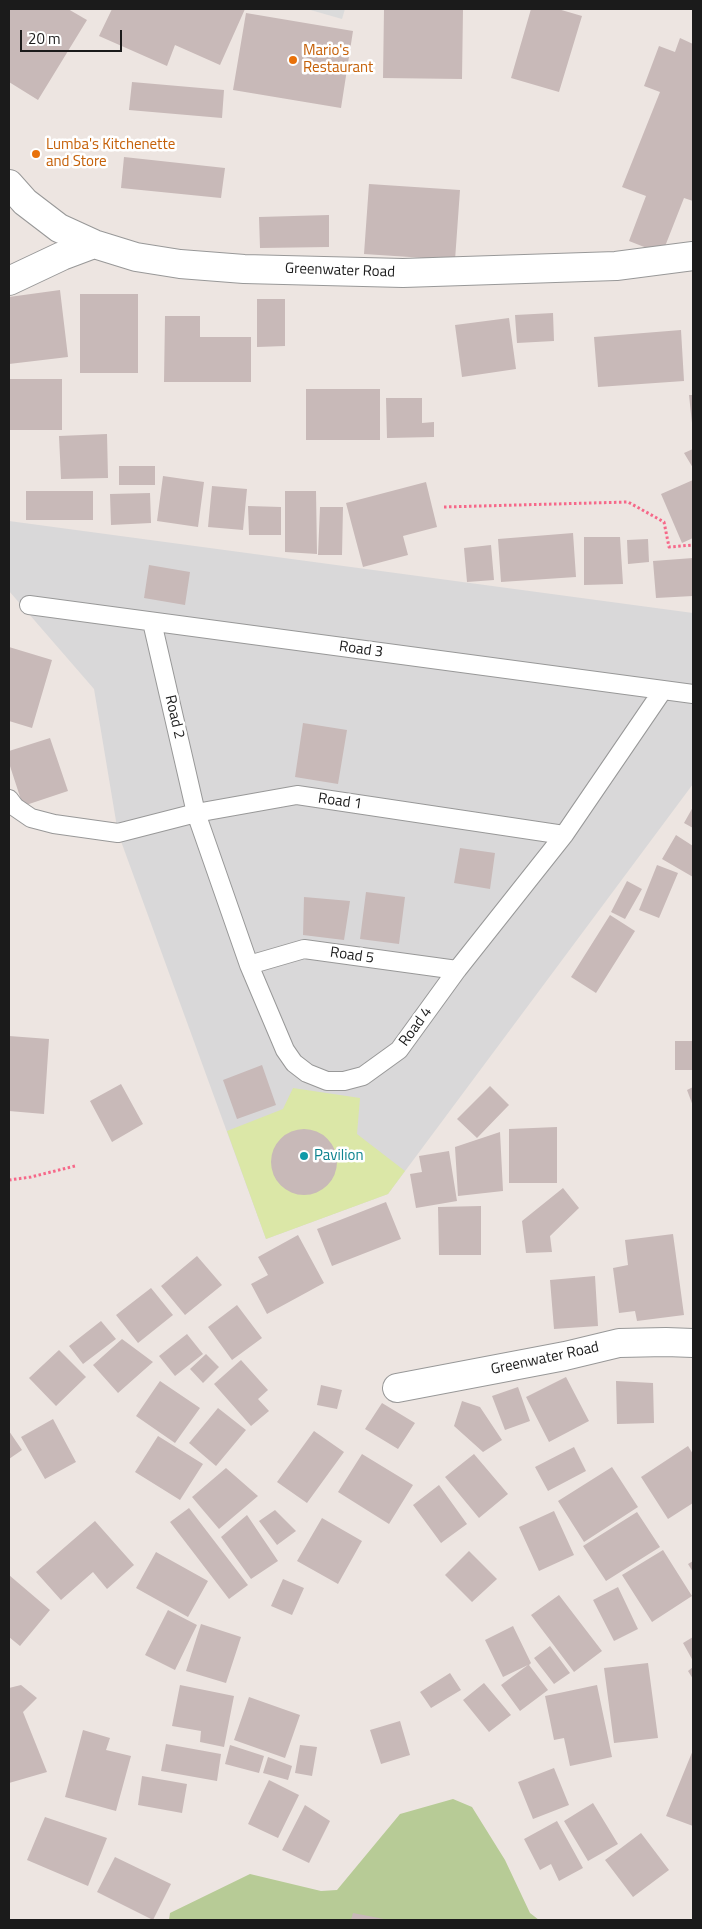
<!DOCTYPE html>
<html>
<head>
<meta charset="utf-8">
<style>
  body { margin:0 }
  #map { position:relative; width:702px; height:1929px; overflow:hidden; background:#ede5e1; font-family:"Titillium Web",sans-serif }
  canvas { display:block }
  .frame { position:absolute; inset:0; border:10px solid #1b1b1b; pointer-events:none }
  .scale { position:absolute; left:20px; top:30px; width:102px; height:22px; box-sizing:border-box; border:2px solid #1b1b1b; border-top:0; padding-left:6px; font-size:15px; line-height:18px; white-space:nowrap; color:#1b1b1b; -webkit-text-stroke:4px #fff; paint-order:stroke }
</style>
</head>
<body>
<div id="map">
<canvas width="702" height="1929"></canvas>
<div class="frame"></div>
<div class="scale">20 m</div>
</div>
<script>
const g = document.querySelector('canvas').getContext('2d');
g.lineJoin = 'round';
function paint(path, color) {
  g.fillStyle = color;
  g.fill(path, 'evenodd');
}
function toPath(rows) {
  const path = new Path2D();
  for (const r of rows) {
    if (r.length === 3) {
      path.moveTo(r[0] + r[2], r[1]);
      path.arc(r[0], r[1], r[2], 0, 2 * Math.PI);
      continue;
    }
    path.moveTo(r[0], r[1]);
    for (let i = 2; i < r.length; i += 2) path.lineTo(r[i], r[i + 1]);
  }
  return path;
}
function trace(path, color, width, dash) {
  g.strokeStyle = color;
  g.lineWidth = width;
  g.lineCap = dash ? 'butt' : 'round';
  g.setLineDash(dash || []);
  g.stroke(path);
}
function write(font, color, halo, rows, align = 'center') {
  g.font = font + ' "Titillium Web",sans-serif';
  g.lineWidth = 5;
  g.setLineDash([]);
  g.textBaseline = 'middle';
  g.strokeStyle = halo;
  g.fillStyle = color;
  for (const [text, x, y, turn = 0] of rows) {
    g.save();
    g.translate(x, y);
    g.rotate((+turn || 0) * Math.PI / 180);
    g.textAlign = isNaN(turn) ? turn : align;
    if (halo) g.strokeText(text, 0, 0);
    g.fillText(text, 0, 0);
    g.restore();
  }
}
const residential = toPath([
  [9,521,693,613,693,784,388,1194,266,1239,118,833,94,689,9,591]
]);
const grass = toPath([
  [293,1088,360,1098,357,1134,405,1171,388,1194,266,1239,227,1131,283,1109]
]);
const forest = toPath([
  [453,1799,472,1807,505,1860,530,1913,539,1920,169,1920,170,1913,250,1874,321,1891,337,1890,400,1814]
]);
const parking = toPath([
  [307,9,345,9,342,19]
]);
const building = toPath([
  [9,9,68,9,87,20,38,100,9,82],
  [112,9,245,9,220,65,175,45,167,66,99,36],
  [384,9,463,9,462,79,383,78],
  [531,9,558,9,582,16,559,92,511,78],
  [246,13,353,31,341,108,233,90],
  [680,38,693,44,693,201,684,198,662,254,629,241,646,196,622,187,660,92,644,86,659,46,675,52],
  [132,82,224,90,222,118,129,110],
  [124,157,225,168,221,198,121,188],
  [369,184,460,190,455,260,364,254],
  [329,215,329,247,260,248,259,217],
  [60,290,68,357,9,364,9,297],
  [80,294,138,294,138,373,80,373],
  [257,299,285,299,285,346,257,347],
  [553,313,554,341,517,343,515,315],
  [165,316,200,316,200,337,251,337,251,382,164,382],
  [509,318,516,369,462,377,455,325],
  [681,330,684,381,598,387,594,337],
  [9,379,62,379,62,430,9,430],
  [306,389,380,389,380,440,306,440],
  [689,395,693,395,693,423,692,423],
  [386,398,422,398,422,423,434,422,434,437,387,438],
  [107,434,108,478,61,479,59,436],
  [693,449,693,468,684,453],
  [119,466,155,466,155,485,119,485],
  [163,476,204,482,198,527,157,521],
  [693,480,693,538,682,543,661,494],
  [426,482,437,527,403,536,408,555,363,567,346,503],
  [212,486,247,489,243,530,208,527],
  [26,491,93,491,93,520,26,520],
  [285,491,316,491,317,554,285,552],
  [150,493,151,523,111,525,110,494],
  [248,506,281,507,281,535,249,535],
  [320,507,343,507,342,555,318,555],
  [573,533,576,577,501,582,498,539],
  [584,537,620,537,623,584,584,585],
  [648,539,649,562,628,564,627,540],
  [491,545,494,580,467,582,464,548],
  [693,558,693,596,656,598,653,561],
  [149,565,190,572,185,605,144,598],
  [9,647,52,660,32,728,9,721],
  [303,723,347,730,338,784,295,777],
  [50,738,68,791,23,806,9,763,9,751],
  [693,807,693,828,684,823],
  [676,835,693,846,693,877,662,859],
  [460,848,495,853,490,889,454,883],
  [657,865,678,873,659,918,639,910],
  [627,881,642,889,625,919,611,912],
  [366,892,405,897,399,944,360,939],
  [304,897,350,901,344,940,303,935],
  [610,915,635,931,596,993,571,977],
  [9,1036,49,1039,44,1114,9,1111],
  [675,1041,693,1041,693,1070,675,1070],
  [262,1065,276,1105,237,1119,223,1080],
  [121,1084,143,1124,112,1142,90,1101],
  [490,1086,509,1105,477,1138,457,1119],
  [693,1087,693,1106,687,1090],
  [557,1127,557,1183,509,1183,509,1129],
  [304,1162,33],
  [500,1132,503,1191,458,1196,455,1147],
  [449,1151,457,1201,416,1208,410,1174,422,1172,419,1156],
  [563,1188,579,1208,550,1236,552,1252,526,1253,522,1221],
  [386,1202,401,1239,332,1266,317,1229],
  [481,1206,481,1255,439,1255,438,1207],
  [673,1234,684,1315,637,1321,635,1311,619,1313,613,1268,628,1265,625,1240],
  [298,1235,324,1283,267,1314,251,1284,268,1275,258,1257],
  [197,1256,222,1285,185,1315,161,1286],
  [595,1276,598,1326,554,1329,550,1280],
  [151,1288,173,1315,138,1343,116,1315],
  [237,1305,262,1338,232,1360,208,1327],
  [101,1321,116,1339,83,1364,69,1346],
  [187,1334,203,1354,175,1376,159,1356],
  [122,1339,153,1362,118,1393,93,1365],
  [59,1350,86,1377,56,1406,29,1378],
  [206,1354,219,1367,203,1383,190,1369],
  [241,1360,268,1390,258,1399,269,1411,251,1426,214,1384],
  [566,1377,589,1421,549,1442,526,1397],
  [160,1381,200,1408,175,1443,136,1416],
  [616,1381,653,1383,654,1423,617,1424],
  [321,1385,342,1390,337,1409,317,1405],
  [518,1387,530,1421,505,1430,492,1396],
  [462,1401,480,1407,502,1440,483,1452,454,1426],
  [382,1403,415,1423,398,1449,365,1429],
  [218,1408,246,1430,216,1466,189,1443],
  [53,1419,76,1462,45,1479,21,1437],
  [9,1431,22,1450,9,1459],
  [314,1431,344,1452,307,1503,277,1482],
  [158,1436,203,1464,180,1500,135,1472],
  [688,1446,693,1454,693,1503,668,1519,641,1477],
  [574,1447,586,1471,548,1491,535,1467],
  [362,1454,413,1485,389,1524,338,1492],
  [474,1454,508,1494,479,1518,445,1477],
  [612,1467,638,1507,584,1542,558,1501],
  [226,1468,258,1496,219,1529,192,1497],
  [439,1485,467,1524,441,1543,413,1505],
  [189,1508,248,1585,229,1599,170,1522],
  [275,1510,296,1531,277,1545,259,1521],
  [554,1511,574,1555,539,1571,519,1527],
  [637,1512,660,1547,606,1581,583,1546],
  [247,1515,278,1561,251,1579,221,1537],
  [322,1518,362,1541,338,1584,297,1561],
  [95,1521,134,1565,107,1589,93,1572,61,1600,36,1572],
  [663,1550,692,1596,652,1622,622,1575],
  [469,1551,497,1579,472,1602,445,1575],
  [156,1552,208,1581,188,1617,136,1588],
  [693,1561,693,1572,688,1564],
  [9,1575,50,1610,20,1646,9,1637],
  [283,1579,304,1588,292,1615,271,1606],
  [618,1587,638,1629,614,1641,593,1600],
  [559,1595,602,1651,574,1672,531,1615],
  [168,1610,197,1625,175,1670,145,1655],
  [201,1624,241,1637,226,1683,186,1671],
  [513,1626,531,1663,529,1665,548,1690,520,1711,501,1685,528,1665,503,1677,485,1640],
  [693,1637,693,1661,683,1643],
  [550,1646,570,1673,554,1684,534,1658],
  [648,1663,658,1738,614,1743,604,1668],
  [693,1667,693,1679,688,1671],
  [450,1673,461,1690,431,1708,420,1692],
  [484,1683,511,1715,489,1732,463,1700],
  [21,1685,37,1698,23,1712,47,1772,9,1783,9,1688],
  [180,1685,234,1696,224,1747,200,1742,201,1731,172,1726],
  [597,1685,612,1757,570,1766,564,1738,554,1740,545,1696],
  [249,1697,300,1715,285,1758,234,1740],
  [400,1721,410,1755,381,1764,370,1730],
  [83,1730,110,1738,106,1750,131,1756,116,1811,65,1797],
  [166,1744,221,1754,217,1781,161,1771],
  [230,1745,264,1756,259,1773,225,1764],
  [300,1745,317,1747,312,1776,295,1773],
  [693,1750,693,1826,666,1816],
  [268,1757,292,1766,288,1780,263,1773],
  [554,1768,569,1805,533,1819,518,1782],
  [142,1776,187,1784,182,1813,138,1805],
  [269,1780,299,1795,278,1838,248,1824],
  [593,1803,618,1844,588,1861,564,1821],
  [305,1805,330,1821,309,1863,282,1850],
  [45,1817,107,1838,88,1886,27,1860],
  [557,1821,583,1868,559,1881,551,1864,540,1870,524,1839],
  [641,1833,669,1870,633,1897,605,1860],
  [115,1857,171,1884,153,1920,97,1892],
  [353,1913,384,1919,384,1920,351,1920]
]);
const path = toPath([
  [444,507,628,502,664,522,669,547,693,545],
  [9,1180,31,1177,75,1166]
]);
const lane = toPath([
  [29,605,693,694],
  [152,622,196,813,249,965,285,1050,294,1063,307,1073,327,1081,344,1081,363,1076,399,1050,457,970,564,835,663,690],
  [9,799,15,807,31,818,54,824,118,833,196,813,297,795,564,835],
  [249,965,304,949,457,970]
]);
const street = toPath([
  [9,184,25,202,59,228,94,244,136,257,180,264,244,269,403,273,616,266,693,256],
  [9,281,62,256,94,244],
  [397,1388,565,1356,619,1343,666,1342,693,1343]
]);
const markers = [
  [293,60,5,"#e8710a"],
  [36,154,5,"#e8710a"],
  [304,1156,5,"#0f9aa8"]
];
const foodNames = [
  ["Mario's",303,51],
  ["Restaurant",303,68],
  ["Lumba's Kitchenette",46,145],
  ["and Store",46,162]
];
const streetNames = [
  ["Greenwater Road",340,271,2],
  ["Road 3",361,650,8],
  ["Road 2",174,717,77],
  ["Road 1",340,802,8],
  ["Road 5",352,956,8],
  ["Road 4",416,1027,-54],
  ["Greenwater Road",545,1359,-12]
];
const cultureNames = [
  ["Pavilion",314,1156]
];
paint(residential, '#d9d8d9');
paint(grass, '#dbe7a7');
paint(forest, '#b7cb96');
paint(parking, '#dbdbdb');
paint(building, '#c8b9b8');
trace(lane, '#989898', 20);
trace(street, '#989898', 30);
trace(path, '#f66889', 3, [2.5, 2.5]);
trace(lane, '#fff', 18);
trace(street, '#fff', 28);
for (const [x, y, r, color] of markers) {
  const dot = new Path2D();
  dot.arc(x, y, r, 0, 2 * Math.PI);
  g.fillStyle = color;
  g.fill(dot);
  trace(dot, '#fff', 2);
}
write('15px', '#c56008', '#fff', foodNames, 'left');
write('15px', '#1b1b1b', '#fff', streetNames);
write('15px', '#0d838f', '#fff', cultureNames, 'left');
</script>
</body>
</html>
